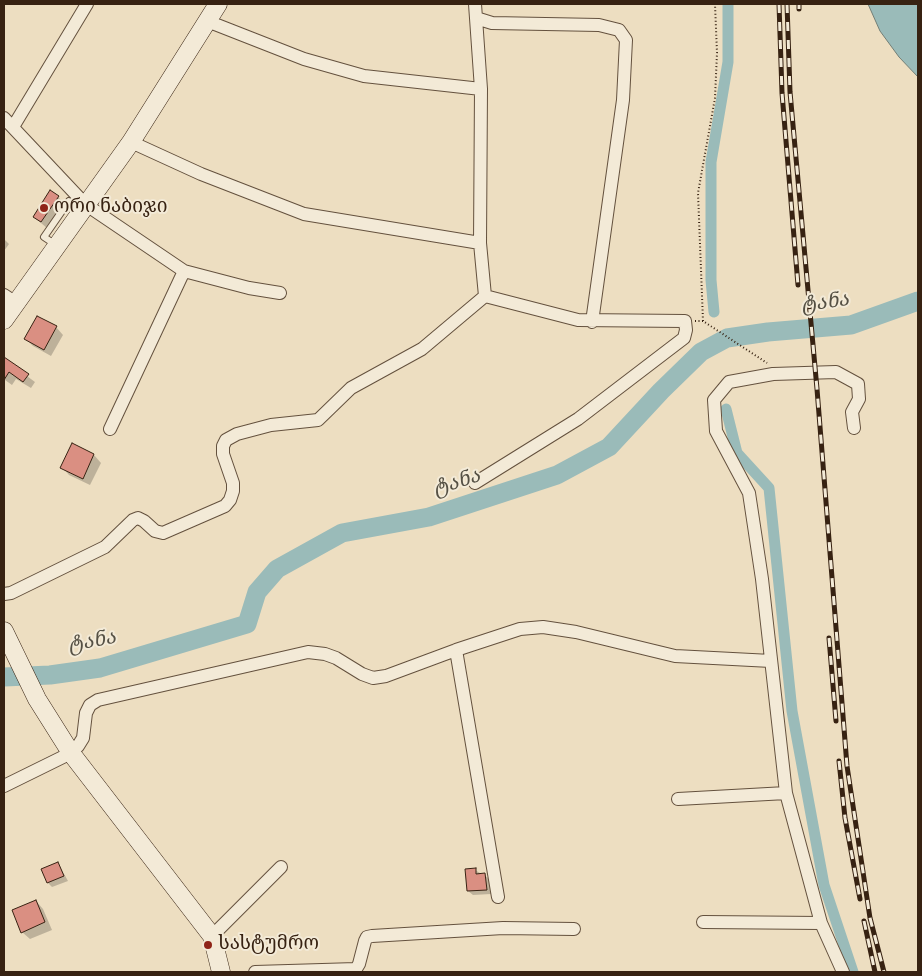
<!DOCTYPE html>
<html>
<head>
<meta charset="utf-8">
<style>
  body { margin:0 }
  #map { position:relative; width:922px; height:976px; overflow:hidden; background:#eddec1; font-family:"IM FELL DW Pica",serif }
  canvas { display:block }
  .frame { position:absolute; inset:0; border:5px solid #372212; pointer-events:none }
</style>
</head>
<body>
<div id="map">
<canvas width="922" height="976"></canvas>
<div class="frame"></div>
</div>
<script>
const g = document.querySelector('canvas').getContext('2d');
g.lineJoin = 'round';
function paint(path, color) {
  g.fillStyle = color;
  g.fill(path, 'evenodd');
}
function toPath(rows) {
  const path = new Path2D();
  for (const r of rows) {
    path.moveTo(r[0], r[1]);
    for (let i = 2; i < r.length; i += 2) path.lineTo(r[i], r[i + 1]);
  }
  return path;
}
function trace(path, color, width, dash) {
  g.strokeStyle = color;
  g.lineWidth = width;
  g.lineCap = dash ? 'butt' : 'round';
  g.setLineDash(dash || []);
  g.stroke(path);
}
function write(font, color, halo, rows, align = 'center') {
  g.font = font + ' "IM FELL DW Pica","Noto Serif Georgian",serif';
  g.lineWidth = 4;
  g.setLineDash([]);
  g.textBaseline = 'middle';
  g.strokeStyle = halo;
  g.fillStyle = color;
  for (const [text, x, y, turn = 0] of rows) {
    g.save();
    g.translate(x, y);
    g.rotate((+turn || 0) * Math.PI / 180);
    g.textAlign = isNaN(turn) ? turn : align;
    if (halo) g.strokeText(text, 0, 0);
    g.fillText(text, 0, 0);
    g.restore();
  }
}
const water = toPath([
  [868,4,918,4,918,77,899,57,880,31,868,4]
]);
const shadow = toPath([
  [58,197,65,204,48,229,34,217],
  [4,239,9,244,4,251],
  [56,327,63,335,51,356,33,346,26,339],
  [4,359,35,382,31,388,16,379,12,385,5,380,4,382],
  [73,445,94,455,101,463,90,485,69,475,62,467],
  [58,863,68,881,52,887,48,883],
  [475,870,490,879,491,894,473,895,468,891],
  [36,901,43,909,52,930,30,939,22,932]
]);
const canal = toPath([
  [714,312,711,280,711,162,728,62,728,4],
  [726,409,737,453,769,488,792,711,824,885,853,972]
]);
const river = toPath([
  [4,677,50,675,100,668,247,624,257,592,277,569,342,533,429,517,557,475,609,447,661,391,701,352,727,338,768,332,851,325,918,301]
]);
const building = toPath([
  [50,190,59,196,41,222,33,217,50,190],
  [37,316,57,326,44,350,24,339,37,316],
  [4,357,29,374,23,382,9,372,4,380,4,357],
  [72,443,94,454,83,479,60,468,72,443],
  [58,862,64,876,47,883,41,869,58,862],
  [476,868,476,874,485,873,487,890,467,891,465,869,476,868],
  [36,900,45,922,21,933,12,910,36,900]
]);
const path = toPath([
  [695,321,703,321,767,363],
  [703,321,698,193,715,98,717,53,715,4]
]);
const service = toPath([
  [56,245,44,237,69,201,81,208]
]);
const minor = toPath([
  [476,18,492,23,599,25,619,30,626,40,623,100,592,322],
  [207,21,304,59,364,76,481,89],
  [4,118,85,204,184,271,110,429],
  [13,127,87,4],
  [131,142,201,174,304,214,480,243],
  [184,271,249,288,280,293],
  [4,295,16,303],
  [475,483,578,419,684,338,686,330,685,321,578,320,485,296],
  [4,594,11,593,105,547,133,520,138,518,144,521,155,531,163,533,225,506,230,500,233,491,233,483,223,454,223,446,226,440,237,434,271,425,318,420,351,388,422,349,485,296,480,243,481,89,475,4],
  [456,650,498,897],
  [4,786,71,753,78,746,83,738,86,713,90,705,98,700,308,652,325,654,336,658,362,674,373,678,386,676,456,650,520,629,543,627,576,632,675,656,771,661],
  [678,799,786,793],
  [703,922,821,923],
  [212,936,281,867],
  [255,972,356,969,359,964,365,941,367,937,372,936,503,928,574,929],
  [843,972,821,923,786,793,762,579,749,493,716,431,714,400,729,382,773,374,836,372,858,384,859,399,852,412,854,428]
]);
const secondary = toPath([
  [4,320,131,142,218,4],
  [4,631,37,699,71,753,212,936,221,972]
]);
const rail = toPath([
  [779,4,782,93,798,285],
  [787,4,790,92,817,389,847,766,870,918,884,972],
  [799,9,799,4],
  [829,638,836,721],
  [839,761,845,818,860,899],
  [864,921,875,972]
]);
const markers = [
  [44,208,5,"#8f2418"],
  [208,945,5,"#8f2418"]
];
const poiNames = [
  ["ორი ნაბიჯი",54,208],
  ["სასტუმრო",218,945]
];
const waterNames = [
  ["ტანა",825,304,-8],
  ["ტანა",457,484,-18],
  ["ტანა",92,643,-11]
];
paint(water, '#9abbb9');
trace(water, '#727e76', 1);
paint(shadow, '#0003');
trace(canal, '#9abbb9', 11);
trace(river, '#9abbb9', 19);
paint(building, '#da8f82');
trace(building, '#372212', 1);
trace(service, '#64513e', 8);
trace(minor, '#64513e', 14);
trace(secondary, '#372212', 19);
trace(path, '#372212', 2, [1, 2.5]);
trace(service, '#f3ead7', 6);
trace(minor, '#f3ead7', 12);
trace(secondary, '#f3ead7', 18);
trace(rail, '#372212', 5);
trace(rail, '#f3ead7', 3, [9]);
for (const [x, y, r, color] of markers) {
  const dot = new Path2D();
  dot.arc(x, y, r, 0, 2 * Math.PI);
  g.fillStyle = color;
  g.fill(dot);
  trace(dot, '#f3ead7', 2);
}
write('19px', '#372212', '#f3ead7', poiNames, 'left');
write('italic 20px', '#555044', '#f3ead7', waterNames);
</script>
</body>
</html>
